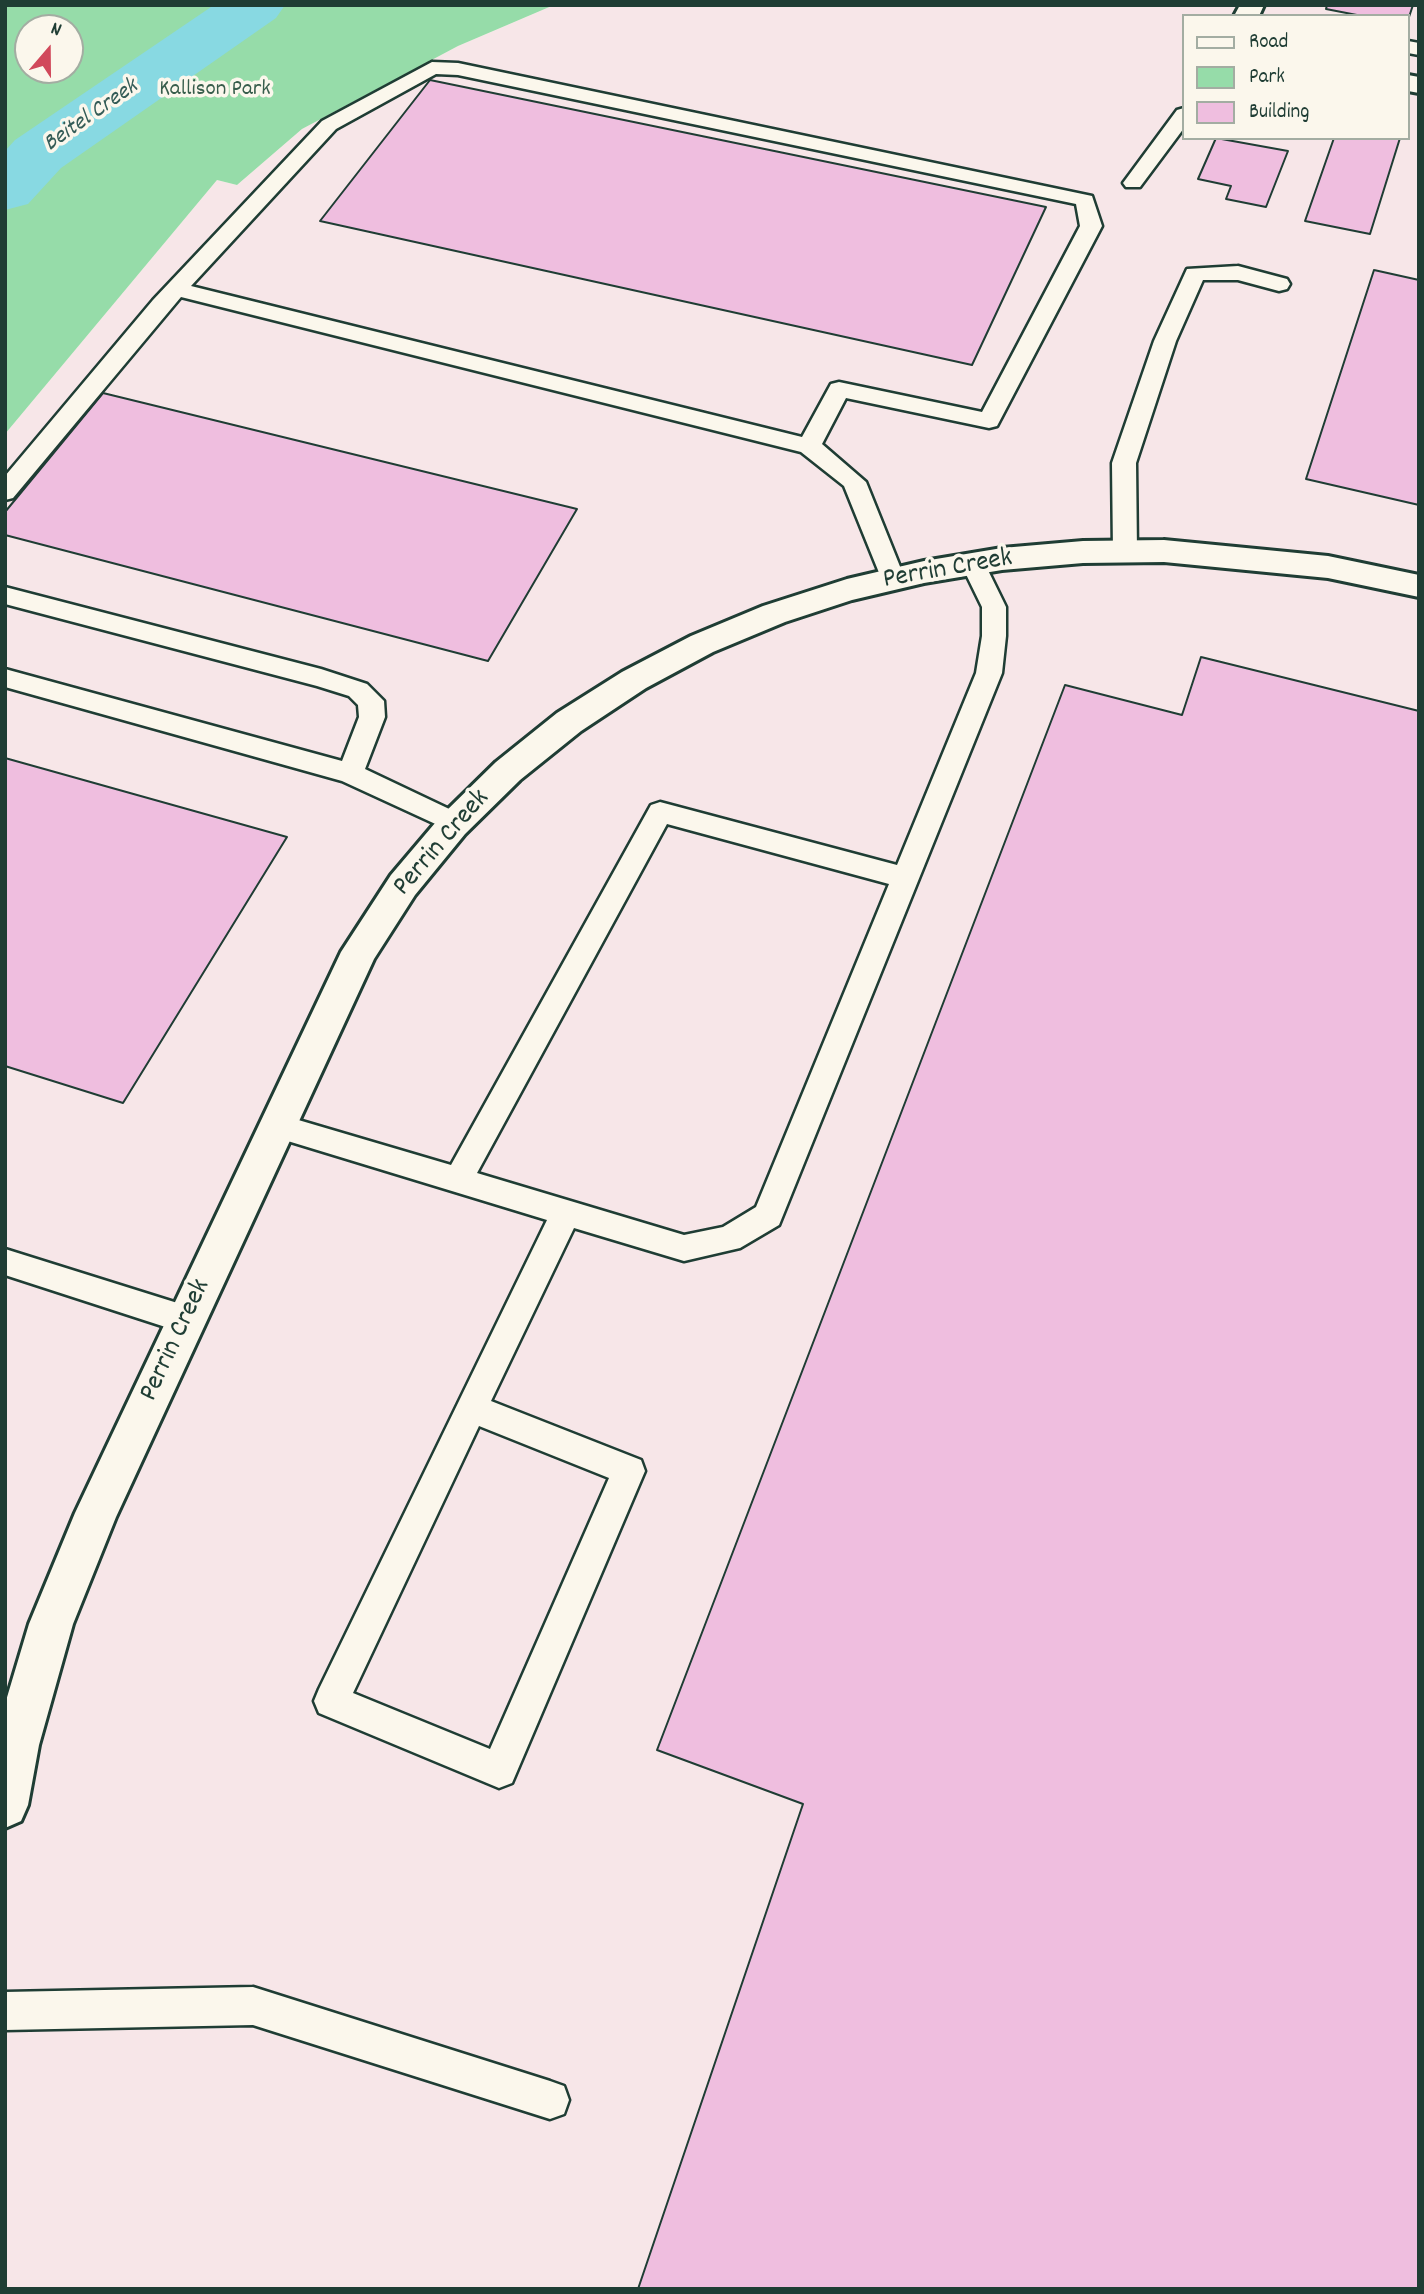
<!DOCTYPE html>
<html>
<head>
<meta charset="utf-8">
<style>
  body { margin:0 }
  #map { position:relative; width:1424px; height:2294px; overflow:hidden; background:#fbf7ec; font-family:Dekko,sans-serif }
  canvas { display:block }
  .frame { position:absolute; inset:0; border:7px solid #1f3d34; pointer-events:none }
  .legend { position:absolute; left:1182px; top:14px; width:228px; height:126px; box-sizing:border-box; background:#fbf7ec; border:2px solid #a3ada2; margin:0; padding:9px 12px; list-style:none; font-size:21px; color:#1f3d34 }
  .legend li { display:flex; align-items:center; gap:14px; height:35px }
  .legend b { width:35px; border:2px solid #a3ada2 }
  .north { position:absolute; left:14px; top:14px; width:70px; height:70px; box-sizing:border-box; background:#fbf7ec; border:2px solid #a3ada2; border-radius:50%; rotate:20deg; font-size:19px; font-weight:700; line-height:28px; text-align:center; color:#1f3d34 }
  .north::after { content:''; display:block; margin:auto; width:24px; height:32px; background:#d1495b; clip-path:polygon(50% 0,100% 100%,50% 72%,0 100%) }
</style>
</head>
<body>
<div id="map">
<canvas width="1424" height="2294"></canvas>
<div class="frame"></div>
<ul class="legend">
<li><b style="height:9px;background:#fbf7ec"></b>Road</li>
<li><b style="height:19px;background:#96dca9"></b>Park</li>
<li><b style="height:19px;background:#efbedf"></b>Building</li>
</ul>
<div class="north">N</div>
</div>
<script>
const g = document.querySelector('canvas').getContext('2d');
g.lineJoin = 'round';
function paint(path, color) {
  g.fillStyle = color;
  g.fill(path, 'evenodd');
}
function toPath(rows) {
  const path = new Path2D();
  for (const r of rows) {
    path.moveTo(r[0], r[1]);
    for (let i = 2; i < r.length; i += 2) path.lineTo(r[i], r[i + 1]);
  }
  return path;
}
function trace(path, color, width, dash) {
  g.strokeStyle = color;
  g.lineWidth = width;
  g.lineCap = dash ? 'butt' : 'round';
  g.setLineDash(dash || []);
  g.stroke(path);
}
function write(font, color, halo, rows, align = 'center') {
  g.font = font + ' Dekko,sans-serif';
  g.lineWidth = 7;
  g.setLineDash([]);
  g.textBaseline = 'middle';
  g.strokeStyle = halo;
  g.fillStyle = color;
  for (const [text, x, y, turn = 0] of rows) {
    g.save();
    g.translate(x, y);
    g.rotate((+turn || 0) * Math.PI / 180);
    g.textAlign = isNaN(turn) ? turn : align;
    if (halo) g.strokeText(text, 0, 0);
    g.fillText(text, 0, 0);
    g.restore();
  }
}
const built = toPath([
  [554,5,1419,5,1419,2289,5,2289,5,434,217,180,237,185,302,129,458,46],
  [1184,16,1408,16,1408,138,1184,138]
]);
const green = toPath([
  [5,5,554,5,458,46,302,129,237,185,217,180,5,434],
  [28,28,70,28,70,70,28,70]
]);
const river = toPath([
  [214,5,285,5,276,18,61,168,28,204,5,210,5,151,15,140,214,5]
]);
const building = toPath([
  [1327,5,1413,5,1408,20,1408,16,1362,16,1326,9,1327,5],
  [430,80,1046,207,972,365,320,221,430,80],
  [1216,138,1288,151,1266,207,1226,199,1231,186,1198,179,1216,138],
  [1334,138,1400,138,1370,234,1305,221,1334,138],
  [1374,270,1419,280,1419,505,1306,479,1374,270],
  [103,393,577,509,488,661,5,535,5,512,103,393],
  [1201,657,1419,711,1419,2289,638,2289,803,1804,657,1750,1065,685,1182,715,1201,657],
  [5,758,287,837,123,1103,5,1066,5,758]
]);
const service = toPath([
  [1408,41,1419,43,1419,55,1408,53,1408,41],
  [432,62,458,63,1092,196,1102,226,997,426,989,428,846,398,822,444,866,482,905,579,902,585,893,587,884,585,844,486,801,452,181,297,13,498,5,500,5,476,153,300,322,121,432,62],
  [436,74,458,75,1076,204,1080,226,982,412,839,382,831,384,802,437,191,286,336,129,436,74],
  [1184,108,1184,128,1140,187,1126,187,1123,183,1126,179,1177,110,1184,108],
  [1238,266,1287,279,1290,284,1287,289,1279,291,1238,280,1203,280,1176,341,1136,463,1137,552,1134,558,1125,560,1116,558,1113,552,1112,463,1154,341,1187,269,1238,266],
  [973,556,982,558,1006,607,1006,636,1002,673,779,1225,740,1248,684,1261,574,1228,491,1401,641,1460,645,1471,512,1783,499,1788,319,1713,314,1701,319,1689,547,1220,268,1135,263,1126,268,1117,278,1114,451,1165,651,805,660,802,897,865,976,673,982,636,982,607,961,564,964,558,973,556],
  [667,824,889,884,756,1207,723,1227,684,1235,477,1173,667,824],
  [479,1426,609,1478,490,1749,353,1693,479,1426],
  [5,587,321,669,367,684,384,701,385,717,365,769,464,816,468,823,464,830,455,833,342,781,5,687,5,669,342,761,359,717,358,705,349,696,317,686,5,604,5,587],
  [5,1249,187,1306,198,1310,203,1320,198,1330,187,1334,5,1275,5,1249],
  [253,1987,550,2081,564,2086,569,2100,564,2114,550,2119,253,2025,5,2030,5,1992,253,1987]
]);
const minor = toPath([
  [1240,5,1264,5,1259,16,1234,16,1240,5],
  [1408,75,1419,77,1419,93,1408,91,1408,75],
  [1164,540,1328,556,1419,575,1419,597,1328,578,1164,562,1083,563,1002,570,924,583,852,600,785,622,713,652,646,688,581,731,520,780,465,834,415,895,374,959,116,1517,73,1624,39,1745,28,1805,21,1821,5,1828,5,1704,29,1624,75,1513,341,952,391,875,441,816,496,762,557,713,622,672,691,636,763,606,847,579,924,561,1002,548,1083,541,1164,540]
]);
const farParknames = [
  ["Kallison Park",215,91]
];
const farWaternames = [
  ["Beitel Creek",92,117,-35]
];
const streetNames = [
  ["Perrin Creek",948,571,-10],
  ["Perrin Creek",443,844,-49],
  ["Perrin Creek",177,1341,-65]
];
paint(built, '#f7e6e8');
paint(green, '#96dca9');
paint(river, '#88d9e2');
paint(building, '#efbedf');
trace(building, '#1f3d34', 2);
trace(service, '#1f3d34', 5);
trace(minor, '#1f3d34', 6);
paint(service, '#fbf7ec');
paint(minor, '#fbf7ec');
write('23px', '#375d4b', '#fbf7ec', farParknames);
write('italic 24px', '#345c57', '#fbf7ec', farWaternames);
write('28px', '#1f3d34', '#fbf7ec', streetNames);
</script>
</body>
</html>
